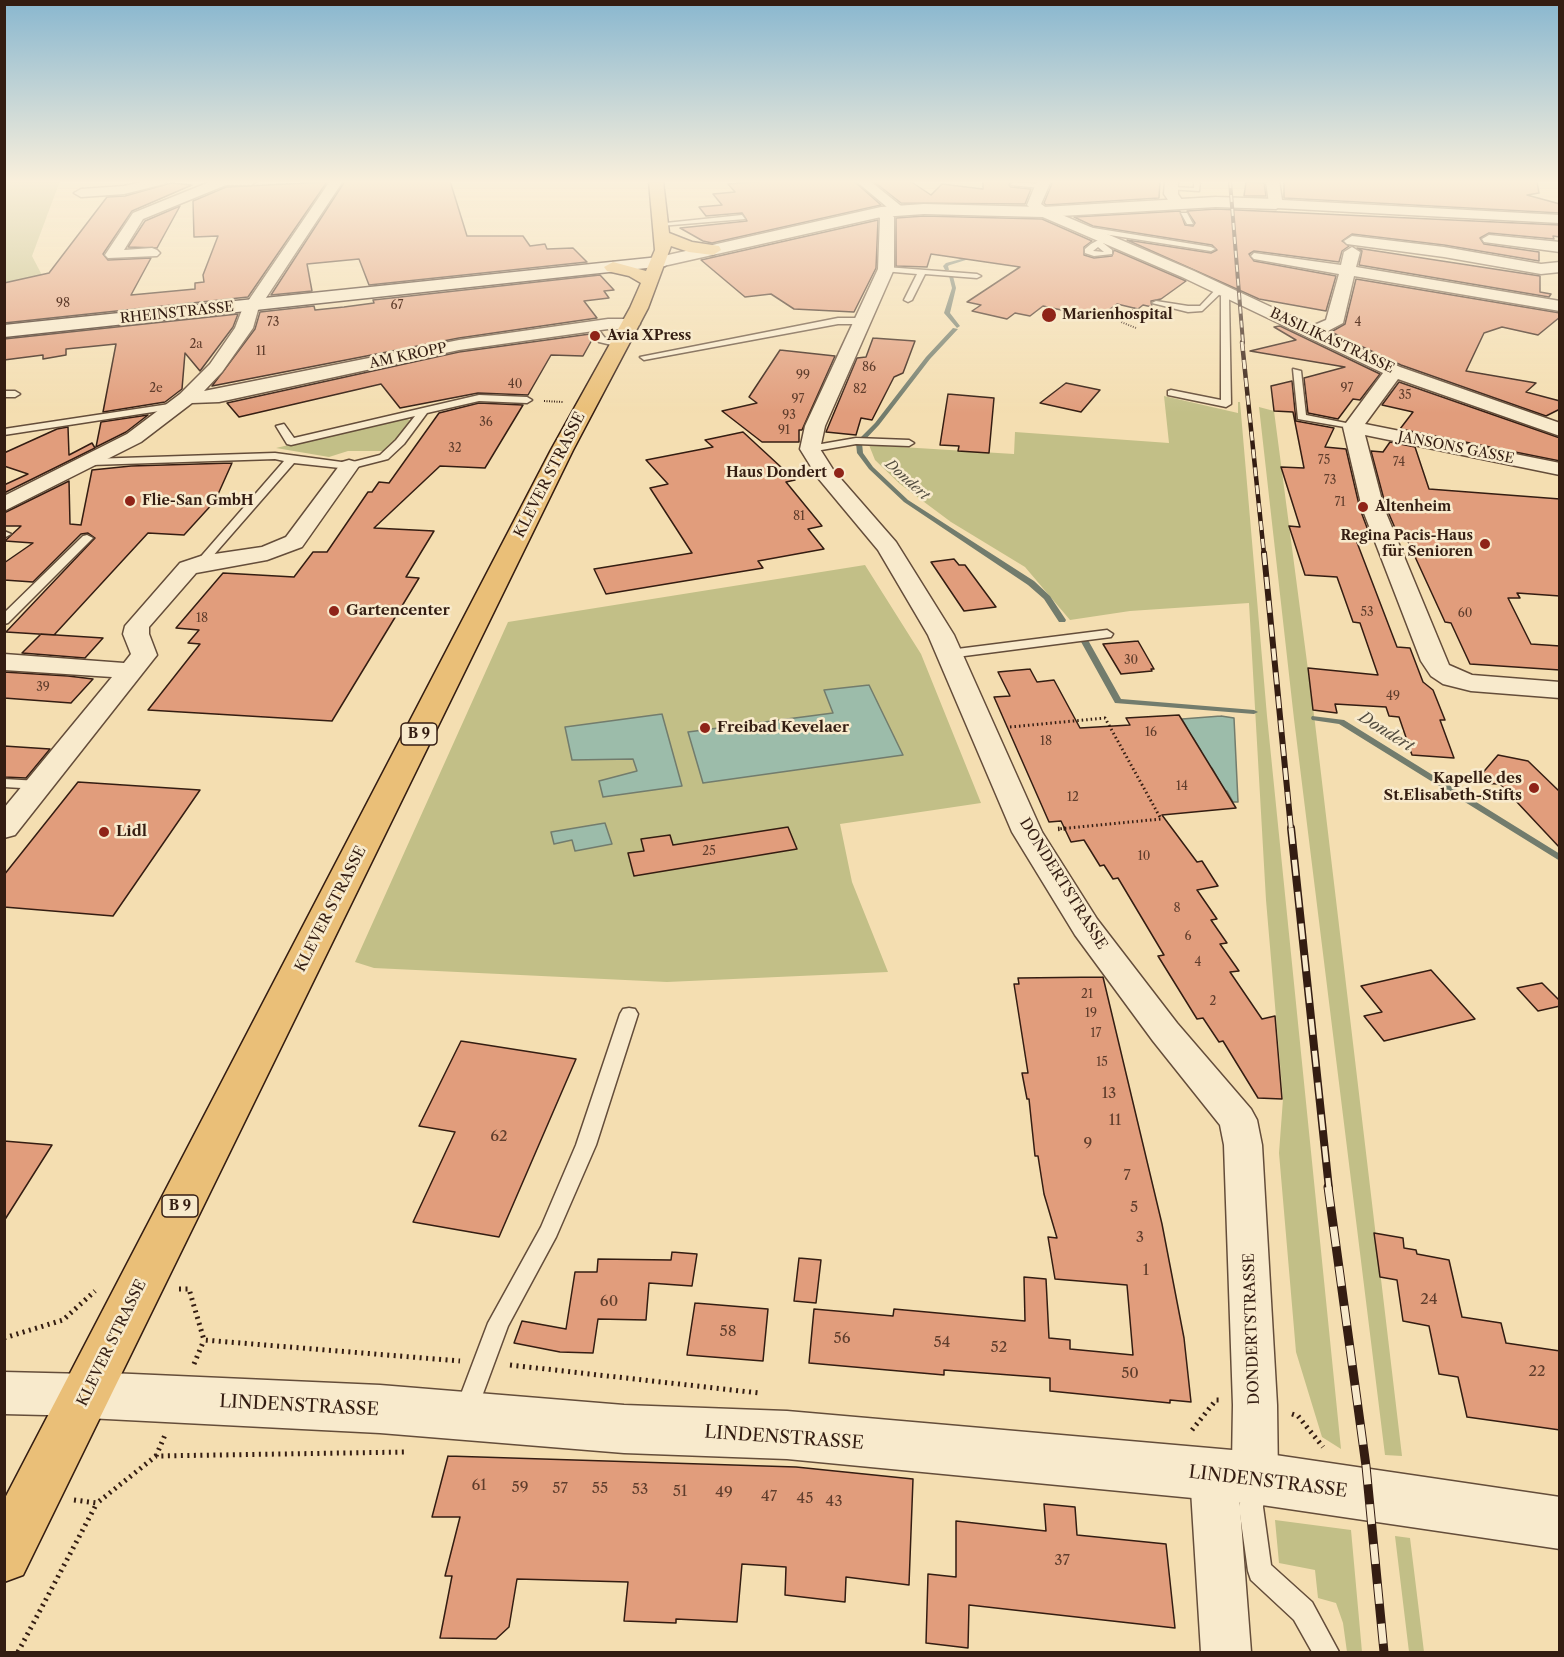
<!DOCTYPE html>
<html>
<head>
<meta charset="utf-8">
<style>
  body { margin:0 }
  #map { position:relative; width:1564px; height:1657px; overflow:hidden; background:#f4deb1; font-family:"Libre Caslon Text",serif }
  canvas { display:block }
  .frame { position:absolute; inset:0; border:6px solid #341d12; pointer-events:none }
</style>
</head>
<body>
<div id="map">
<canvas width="1564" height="1657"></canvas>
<div class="frame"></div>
</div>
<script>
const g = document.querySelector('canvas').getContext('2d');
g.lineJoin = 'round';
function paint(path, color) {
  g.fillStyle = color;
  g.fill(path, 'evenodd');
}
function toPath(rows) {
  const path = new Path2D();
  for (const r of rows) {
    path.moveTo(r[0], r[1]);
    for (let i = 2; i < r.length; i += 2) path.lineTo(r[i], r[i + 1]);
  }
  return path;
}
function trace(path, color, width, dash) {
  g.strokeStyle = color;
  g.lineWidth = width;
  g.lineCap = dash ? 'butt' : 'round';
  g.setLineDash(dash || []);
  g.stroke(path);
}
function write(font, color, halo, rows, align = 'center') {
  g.font = font + ' "Libre Caslon Text",serif';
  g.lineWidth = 5;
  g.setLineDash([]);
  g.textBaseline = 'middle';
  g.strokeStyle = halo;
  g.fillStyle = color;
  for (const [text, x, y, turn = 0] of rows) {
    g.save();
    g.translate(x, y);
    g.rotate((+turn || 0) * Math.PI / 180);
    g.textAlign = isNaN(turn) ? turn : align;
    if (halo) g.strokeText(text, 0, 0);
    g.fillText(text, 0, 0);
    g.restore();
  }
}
const green = toPath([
  [4,181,60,181,32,256,44,279,5,284],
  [1164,396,1238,413,1238,402,1240,402,1267,716,1341,1449,1322,1437,1296,1352,1279,1153,1283,1099,1266,900,1249,603,1130,611,1070,620,1025,567,951,522,900,484,875,460,869,445,1014,454,1015,432,1169,443],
  [1259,407,1274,411,1315,723,1402,1456,1385,1455,1294,719],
  [405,418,412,421,387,451,348,451,329,457,276,448],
  [865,565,921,654,981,803,840,824,852,882,888,972,667,982,374,968,355,962,508,622],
  [1275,1520,1351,1530,1362,1652,1347,1652,1343,1623,1336,1603,1318,1598,1315,1570,1279,1563],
  [1395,1536,1410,1538,1424,1652,1409,1652]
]);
const water = toPath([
  [869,685,903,755,703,783,688,732,833,713,824,690,869,685],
  [662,714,682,786,603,797,599,781,637,771,633,759,572,760,565,727,662,714],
  [1221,716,1234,718,1238,802,1233,802,1227,791,1220,792,1220,782,1212,768,1172,771,1201,751,1193,738,1186,738,1187,728,1182,719,1221,716],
  [605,823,612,844,575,851,572,840,554,844,551,832,605,823]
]);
const stream = toPath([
  [965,258,969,259,950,265,948,266,949,270,945,270,943,266,946,263,965,258],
  [951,275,953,276,956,288,950,313,960,326,957,328,944,313,952,288,949,276,951,275],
  [953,328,958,329,930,359,879,425,862,443,863,453,873,467,908,500,1034,581,1050,596,1066,620,1065,622,1059,622,1044,599,1028,585,904,502,869,469,857,453,856,443,860,438,875,423,926,357,953,328],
  [1081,638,1084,638,1088,640,1121,699,1254,710,1258,712,1254,714,1115,703,1080,640,1081,638],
  [1312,716,1344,720,1560,854,1560,861,1339,724,1312,720,1311,718,1312,716]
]);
const building = toPath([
  [345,181,450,181,467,236,523,236,530,246,545,244,547,249,573,248,587,262,369,285,359,259,307,264,312,291,271,295,345,181],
  [765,181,854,181,881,205,712,243,703,241,680,228,747,221,742,213,706,216,699,207,722,205,713,194,735,192,728,184,765,181],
  [873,181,910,181,931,195,942,184,983,189,983,181,1011,181,1009,185,1011,187,1031,189,1025,204,901,203,873,181],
  [1053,181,1160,181,1159,198,1046,205,1044,203,1053,181],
  [1284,181,1537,181,1539,193,1527,195,1560,204,1560,213,1284,198,1284,181],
  [327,182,248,297,4,323,4,283,49,273,107,197,125,196,171,183,192,185,132,211,103,254,108,260,151,258,131,295,195,289,195,283,204,282,203,275,218,236,194,237,193,201,226,187,327,182],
  [1246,182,1264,183,1266,196,1244,196,1246,182],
  [180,206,157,248,128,247,145,221,180,206],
  [1216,209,1560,225,1560,237,1553,236,1554,239,1489,233,1480,238,1484,244,1539,252,1539,261,1444,245,1352,234,1342,241,1349,246,1342,251,1339,262,1254,251,1249,254,1254,261,1336,276,1326,311,1259,299,1127,240,1211,253,1217,250,1212,245,1093,226,1074,217,1180,211,1185,225,1193,226,1195,223,1187,211,1216,209],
  [924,216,1042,219,1092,241,1084,247,1084,255,1094,258,1112,256,1114,250,1186,281,1161,299,1151,301,1152,307,1143,305,1138,309,1117,304,1098,318,1043,306,1030,316,1015,313,1007,319,972,311,981,305,967,302,1020,267,931,254,927,267,896,266,896,218,924,216],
  [878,220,876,268,854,312,794,309,771,294,745,297,701,260,878,220],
  [1357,248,1540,276,1540,292,1551,294,1549,297,1359,265,1362,251,1357,248],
  [600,275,614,290,604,291,609,298,584,301,597,318,459,338,212,386,255,329,260,312,314,306,315,310,344,307,374,303,373,300,600,275],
  [1356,279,1560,313,1560,317,1538,335,1502,327,1484,333,1466,371,1536,383,1526,392,1560,401,1560,409,1546,416,1401,365,1331,332,1345,324,1356,279],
  [238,314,233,327,200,371,185,353,182,389,165,402,103,412,116,344,66,349,66,355,43,359,43,355,4,360,4,339,238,314],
  [1280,326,1380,374,1360,400,1353,399,1338,419,1308,413,1304,378,1345,367,1250,351,1296,340,1274,327,1280,326],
  [590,334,593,338,583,356,551,355,528,395,478,393,400,408,381,384,239,417,227,403,459,352,590,334],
  [873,338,915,341,903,373,894,377,872,420,861,418,856,435,826,432,857,358,866,357,873,338],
  [780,350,835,356,802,430,799,430,799,442,762,442,722,411,757,403,749,397,780,350],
  [1292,381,1296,421,1334,428,1325,447,1346,449,1360,509,1369,533,1353,532,1397,647,1410,648,1423,682,1433,690,1445,720,1440,720,1454,758,1412,755,1399,717,1389,716,1386,707,1335,704,1337,713,1313,710,1308,668,1378,675,1360,623,1353,622,1337,577,1305,575,1289,526,1300,527,1281,467,1304,468,1293,412,1274,411,1271,386,1292,381],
  [1399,382,1560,438,1560,461,1400,429,1413,412,1382,405,1399,382],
  [1066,383,1100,390,1081,412,1040,403,1066,383],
  [948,394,994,398,989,453,958,451,959,446,940,445,948,394],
  [479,403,523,405,485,468,440,466,374,528,434,531,406,577,419,578,332,721,148,710,200,644,188,643,199,630,176,628,223,573,294,577,313,552,327,552,368,492,372,492,379,482,389,483,439,413,479,403],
  [148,415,126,432,96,447,101,422,148,415],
  [68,427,69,455,92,443,95,448,4,493,4,485,28,474,4,466,4,453,57,429,68,427],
  [743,432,795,480,786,482,822,526,808,529,824,549,758,561,763,568,606,594,594,569,692,553,650,488,668,484,646,460,713,447,705,440,743,432],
  [1390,442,1415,447,1429,489,1560,499,1560,596,1517,593,1520,598,1508,598,1531,644,1560,646,1560,670,1470,664,1451,623,1445,622,1405,535,1398,535,1386,507,1371,451,1383,452,1390,442],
  [232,463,215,501,184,535,148,533,54,635,6,632,95,538,88,533,81,534,33,582,4,580,4,563,33,543,5,541,21,526,4,526,4,513,69,481,70,524,81,525,92,470,131,466,232,463],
  [954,559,959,565,965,565,996,607,964,611,931,562,954,559],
  [41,634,103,638,85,658,22,653,41,634],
  [1138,641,1154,669,1151,669,1152,671,1121,674,1103,644,1138,641],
  [1030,669,1037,682,1054,680,1080,728,1130,725,1126,718,1179,715,1236,808,1162,815,1197,862,1202,861,1218,886,1197,890,1217,919,1211,920,1227,943,1220,944,1239,971,1230,972,1262,1019,1275,1016,1282,1099,1258,1098,1223,1041,1219,1042,1203,1018,1197,1019,1158,956,1164,955,1118,878,1113,879,1104,865,1100,866,1084,840,1071,842,1061,821,1049,822,994,697,1010,696,998,672,1030,669],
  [4,672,68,676,93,679,71,703,4,698,4,672],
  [4,746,50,749,26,778,4,777,4,746],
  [1498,755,1528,761,1560,792,1560,848,1500,784,1474,783,1498,755],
  [78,782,200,790,113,916,4,907,4,875,78,782],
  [788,827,797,849,634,876,628,853,644,851,641,839,670,835,673,845,788,827],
  [1431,970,1475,1019,1384,1041,1364,1016,1382,1012,1361,986,1431,970],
  [1103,977,1162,1224,1184,1338,1191,1402,1170,1400,1170,1403,1050,1391,1050,1378,944,1370,944,1375,809,1363,814,1309,893,1316,894,1309,1025,1321,1024,1277,1046,1279,1049,1338,1070,1340,1070,1349,1133,1355,1127,1285,1055,1279,1048,1237,1057,1238,1044,1194,1038,1156,1035,1156,1029,1099,1027,1099,1022,1073,1028,1073,1014,984,1019,984,1018,978,1103,977],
  [1542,983,1560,1001,1560,1006,1538,1011,1517,988,1542,983],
  [461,1041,576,1059,499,1237,413,1222,455,1132,419,1126,461,1041],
  [4,1141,52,1145,4,1221,4,1141],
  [1374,1233,1403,1238,1404,1248,1416,1250,1417,1254,1449,1260,1462,1317,1501,1323,1506,1343,1560,1351,1560,1430,1467,1417,1458,1377,1439,1374,1429,1326,1403,1321,1397,1280,1380,1277,1374,1233],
  [672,1252,697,1254,692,1286,649,1283,646,1320,598,1319,593,1353,560,1352,514,1343,522,1321,566,1329,575,1272,597,1272,598,1259,671,1260,672,1252],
  [799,1258,821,1260,816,1303,794,1301,799,1258],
  [695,1303,768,1309,763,1361,687,1355,695,1303],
  [448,1456,796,1467,913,1479,909,1585,846,1577,845,1602,785,1595,786,1567,742,1564,737,1622,676,1619,676,1623,624,1621,628,1582,517,1579,509,1627,496,1639,440,1638,452,1576,445,1576,460,1517,432,1517,448,1456],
  [1044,1504,1075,1507,1077,1535,1166,1544,1175,1628,969,1605,968,1648,926,1643,928,1574,956,1577,956,1521,1046,1531,1044,1504]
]);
const pathFar3 = toPath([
  [1135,308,1121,322,1136,328],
  [544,401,563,402]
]);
const pathFar2 = toPath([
  [1010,727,1105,718,1161,819,1058,829]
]);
const pathFar1 = toPath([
  [1058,829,1069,828]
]);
const path = toPath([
  [179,1289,189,1289,204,1340,460,1361],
  [4,1338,63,1320,95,1291],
  [194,1364,204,1340],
  [510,1365,759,1393],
  [1292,1414,1298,1416,1323,1447],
  [1192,1430,1216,1400,1220,1400],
  [156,1456,165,1435],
  [74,1500,97,1503,156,1456,407,1452],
  [18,1652,97,1503]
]);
const service = toPath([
  [1194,181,1200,181,1199,191,1168,189,1171,187,1194,188,1194,181],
  [1013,182,1041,184,1044,186,1041,188,1011,185,1013,182],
  [1181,213,1187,213,1193,224,1187,224,1181,213],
  [742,215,745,219,660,226,656,224,742,215],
  [1081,226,1211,247,1215,249,1211,251,1078,230,1081,226],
  [1104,237,1111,239,1103,243,1112,250,1112,254,1094,256,1085,253,1085,249,1091,244,1104,237],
  [1098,247,1104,252,1093,251,1098,247],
  [886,267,977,274,981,276,977,278,925,274,912,300,908,302,904,300,917,274,883,271,883,267,886,267],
  [1218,287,1225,289,1202,311,1188,312,1152,303,1156,301,1188,306,1200,306,1218,287],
  [1226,291,1233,293,1229,297,1231,404,1226,407,1168,395,1168,391,1171,390,1221,400,1221,296,1226,291],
  [838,318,863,318,867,321,863,324,838,324,644,360,640,357,838,318],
  [588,324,594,324,605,338,624,344,620,347,599,342,587,326,588,324],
  [1293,369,1301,371,1306,415,1356,425,1356,429,1298,419,1293,369],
  [4,391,15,391,20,394,15,397,4,397,4,391],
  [479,395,527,397,532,400,527,403,479,401,427,413,404,444,388,459,349,469,294,463,205,565,201,566,195,563,197,561,284,461,275,459,91,465,86,462,91,459,275,453,349,463,380,455,396,440,415,416,291,445,287,444,276,426,284,424,294,438,479,395],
  [176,403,181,406,179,408,4,435,4,429,176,403],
  [856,438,909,440,914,443,909,446,856,444,810,452,805,449,810,446,856,438],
  [4,531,11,534,4,538,4,531],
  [87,535,93,538,8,623,4,624,4,613,83,536,87,535],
  [1107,630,1113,634,1111,637,949,658,943,654,949,650,1107,630],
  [4,779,39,781,46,785,39,789,4,787,4,779],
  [629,1008,635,1009,638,1014,596,1145,556,1237,508,1326,474,1418,466,1421,458,1418,455,1410,488,1323,541,1227,576,1145,620,1014,623,1009,629,1008],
  [1255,1471,1263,1475,1267,1483,1263,1507,1271,1565,1312,1602,1339,1652,1312,1652,1294,1620,1251,1580,1248,1571,1239,1507,1247,1475,1255,1471]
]);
const minor = toPath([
  [145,181,166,181,164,184,124,194,81,197,74,193,81,189,124,186,145,181],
  [206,181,258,181,251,185,226,185,143,219,124,250,152,248,157,250,160,253,157,256,108,258,105,255,133,213,207,183,206,181],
  [330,181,343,181,258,310,253,328,222,372,204,391,459,340,608,319,631,319,640,324,631,329,608,329,459,350,219,402,192,403,141,442,4,511,4,496,127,434,180,394,210,364,235,328,242,310,330,181],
  [856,181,870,181,906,210,904,213,894,213,856,181],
  [1037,181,1051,181,1041,204,1048,209,1194,271,1312,326,1326,320,1339,274,1254,259,1251,256,1254,253,1341,265,1344,252,1352,247,1360,252,1356,267,1560,301,1560,311,1354,276,1343,323,1326,332,1400,367,1560,423,1560,436,1398,379,1365,424,1560,463,1560,475,1365,435,1384,508,1449,665,1472,675,1560,682,1560,698,1471,691,1443,684,1431,676,1421,661,1362,508,1343,427,1383,373,1182,277,1038,215,1027,205,1037,181],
  [1165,181,1178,181,1178,194,1184,203,1182,206,1177,207,1170,203,1164,194,1165,181],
  [1266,181,1279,181,1282,200,1560,215,1560,223,1276,208,1269,204,1266,181],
  [881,208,894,217,894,269,825,426,820,449,834,471,896,542,954,635,1042,832,1097,919,1177,1023,1251,1109,1257,1120,1262,1145,1277,1405,1278,1478,1271,1494,1255,1501,1239,1495,1251,1652,1201,1652,1190,1474,1197,1458,1213,1451,1229,1458,1232,1464,1233,1405,1224,1145,1220,1125,1153,1041,1075,935,1012,832,928,635,878,550,818,478,800,449,805,426,878,269,880,218,874,212,881,208],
  [1489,235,1560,242,1560,252,1484,242,1482,239,1489,235],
  [1352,236,1444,247,1541,264,1560,262,1560,272,1541,274,1444,257,1347,244,1344,241,1352,236],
  [349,460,356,462,359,466,302,547,267,560,196,573,149,627,149,634,157,655,153,660,15,835,4,838,4,808,112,677,4,670,4,654,124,663,131,654,123,634,125,626,180,563,201,556,262,547,286,537,342,462,349,460],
  [4,1372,87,1374,103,1380,109,1395,103,1410,87,1416,4,1414,4,1372]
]);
const tertiary = toPath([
  [1216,197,1276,199,1284,204,1276,209,1216,207,1043,217,924,214,881,217,659,267,650,262,659,257,881,207,924,204,1043,207,1216,197],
  [87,1372,380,1385,624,1405,787,1411,1255,1452,1560,1497,1560,1549,1255,1504,787,1459,624,1453,380,1433,87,1418,70,1411,63,1395,70,1379,87,1372]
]);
const secondary = toPath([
  [659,257,668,262,665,266,4,337,4,325,659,257]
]);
const primary = toPath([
  [649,181,663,181,669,233,692,242,719,246,721,250,713,255,689,252,671,246,648,308,573,450,23,1575,4,1582,4,1500,551,450,630,308,641,283,629,276,607,271,604,267,613,262,646,271,655,250,649,181]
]);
const railFar4 = toPath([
  [1230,181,1243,343]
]);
const railFar3 = toPath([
  [1242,342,1264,554]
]);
const railFar2 = toPath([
  [1264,553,1291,829]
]);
const railFar1 = toPath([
  [1291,828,1329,1189]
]);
const rail = toPath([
  [1328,1187,1366,1466,1384,1652]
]);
const markers = [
  [1049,315,8,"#8f2418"],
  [595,336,6,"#8f2418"],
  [839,473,6,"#8f2418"],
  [130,501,6,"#8f2418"],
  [1363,507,6,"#8f2418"],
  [1485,544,6,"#8f2418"],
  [334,611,6,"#8f2418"],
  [705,728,6,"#8f2418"],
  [1534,788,6,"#8f2418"],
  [104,832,6,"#8f2418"]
];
const numberNames = [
  ["98",63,304],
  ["67",397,306],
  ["73",273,323],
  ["4",1358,323],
  ["2a",196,345],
  ["11",261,352],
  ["86",869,368],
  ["99",803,376],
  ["40",515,385],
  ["2e",156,389],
  ["97",1347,389],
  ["82",860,390],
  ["35",1405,396],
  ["97",798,400],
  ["93",789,416],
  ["36",486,423],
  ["91",784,431],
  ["32",455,449],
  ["75",1324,461],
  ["74",1399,463],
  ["73",1330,481],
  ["71",1340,503],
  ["81",799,517],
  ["53",1367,613],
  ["60",1465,614],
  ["18",202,619],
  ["30",1131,661],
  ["39",43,688],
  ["49",1393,697],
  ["16",1151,733],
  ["18",1046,742],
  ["14",1182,787],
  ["12",1073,798],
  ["25",709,852],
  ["10",1144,857],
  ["8",1177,909],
  ["6",1188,937],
  ["4",1198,963],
  ["21",1087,995],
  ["2",1213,1002],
  ["19",1091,1014],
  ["17",1096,1034],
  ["15",1102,1063]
];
const farStreetnames = [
  ["RHEINSTRASSE",177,313,-6],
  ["BASILIKASTRASSE",1332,341,25],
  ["AM KROPP",408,356,-12],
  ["JANSONS GASSE",1456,448,11]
];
const farPoinames = [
  ["Marienhospital",1062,315],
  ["Avia XPress",607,336],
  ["Haus Dondert",827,473,"right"],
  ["Flie-San GmbH",142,501],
  ["Altenheim",1375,507],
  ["Regina Pacis-Haus",1473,536,"right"],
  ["für Senioren",1473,552,"right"]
];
const farWaternames = [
  ["Dondert",907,480,42]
];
const shields = [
  [419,734,36],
  [180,1206,36]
];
const shieldNames = [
  ["B 9",419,734],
  ["B 9",180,1206]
];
const streetNames = [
  ["KLEVER STRASSE",550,475,-63],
  ["DONDERTSTRASSE",1063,884,58],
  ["KLEVER STRASSE",331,909,-63],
  ["DONDERTSTRASSE",1252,1329,-92],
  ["KLEVER STRASSE",112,1343,-64]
];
const poiNames = [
  ["Gartencenter",346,611],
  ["Freibad Kevelaer",717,728],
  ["Kapelle des",1522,779,"right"],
  ["St.Elisabeth-Stifts",1522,796,"right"],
  ["Lidl",116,832]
];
const nearNumbernames = [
  ["13",1109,1094],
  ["11",1115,1121],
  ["62",499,1137],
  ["9",1088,1144],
  ["7",1127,1176],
  ["5",1134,1208],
  ["3",1140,1238],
  ["1",1146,1271],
  ["24",1429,1300],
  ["60",609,1302],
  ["58",728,1332],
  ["56",842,1339],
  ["54",942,1343],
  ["52",999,1348],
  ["22",1537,1372],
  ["50",1130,1374],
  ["61",479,1486],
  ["59",520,1488],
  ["57",560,1489],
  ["55",600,1489],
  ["53",640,1490],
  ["51",680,1492],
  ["49",724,1493],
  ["47",769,1497],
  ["45",805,1499],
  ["43",834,1502],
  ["37",1062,1561]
];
const waterNames = [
  ["Dondert",1386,732,32]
];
const nearStreetnames = [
  ["LINDENSTRASSE",299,1406,3],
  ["LINDENSTRASSE",784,1438,4],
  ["LINDENSTRASSE",1268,1482,7]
];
paint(green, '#c2bf87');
paint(water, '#9cbcaa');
trace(water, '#727c6d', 1.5);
paint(stream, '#727c6d');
paint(building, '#e19d7c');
trace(building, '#341d12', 1.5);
trace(service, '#644d3a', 3);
trace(minor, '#644d3a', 3);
trace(tertiary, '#644d3a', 3);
trace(secondary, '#341d12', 3);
trace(primary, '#341d12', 3);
trace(pathFar3, '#341d12', 2, [1, 1.5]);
trace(pathFar2, '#341d12', 3, [1.5, 3]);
trace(pathFar1, '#341d12', 4.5, [1.5, 4]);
trace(path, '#341d12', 5, [2, 4.5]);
paint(service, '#f8eacc');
paint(minor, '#f8eacc');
paint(tertiary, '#f8eacc');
paint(secondary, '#f8eacc');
paint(primary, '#eabf78');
trace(railFar4, '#341d12', 4);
trace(railFar3, '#341d12', 4.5);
trace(railFar2, '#341d12', 6);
trace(railFar1, '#341d12', 8);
trace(rail, '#341d12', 9);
trace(railFar4, '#f8eacc', 2, [7]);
trace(railFar3, '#f8eacc', 3, [9]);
trace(railFar2, '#f8eacc', 4, [12]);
trace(railFar1, '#f8eacc', 5, [16]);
trace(rail, '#f8eacc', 7, [20]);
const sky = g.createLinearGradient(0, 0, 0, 413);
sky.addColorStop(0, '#89b7cf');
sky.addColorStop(0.44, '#faf0dc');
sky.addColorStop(1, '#faf0dc00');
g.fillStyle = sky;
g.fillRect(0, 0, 1564, 413);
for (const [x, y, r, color] of markers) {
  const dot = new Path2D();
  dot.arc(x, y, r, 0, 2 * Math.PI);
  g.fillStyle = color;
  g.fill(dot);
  trace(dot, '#f8eacc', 2);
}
write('12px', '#5f3d2c', null, numberNames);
write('14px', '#341d12', '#f8eacc', farStreetnames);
write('bold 14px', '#341d12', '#f8eacc', farPoinames, 'left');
write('italic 14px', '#534d40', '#f8eacc', farWaternames);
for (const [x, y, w] of shields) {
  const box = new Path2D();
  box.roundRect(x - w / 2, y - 11, w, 22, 4.5);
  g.fillStyle = '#f8eacc';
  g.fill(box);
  trace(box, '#341d12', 1.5);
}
write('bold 14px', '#341d12', null, shieldNames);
write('15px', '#341d12', '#f8eacc', streetNames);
write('bold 15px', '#341d12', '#f8eacc', poiNames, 'left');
write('15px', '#5f3d2c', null, nearNumbernames);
write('italic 16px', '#534d40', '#f8eacc', waterNames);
write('18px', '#341d12', '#f8eacc', nearStreetnames);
</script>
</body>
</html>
